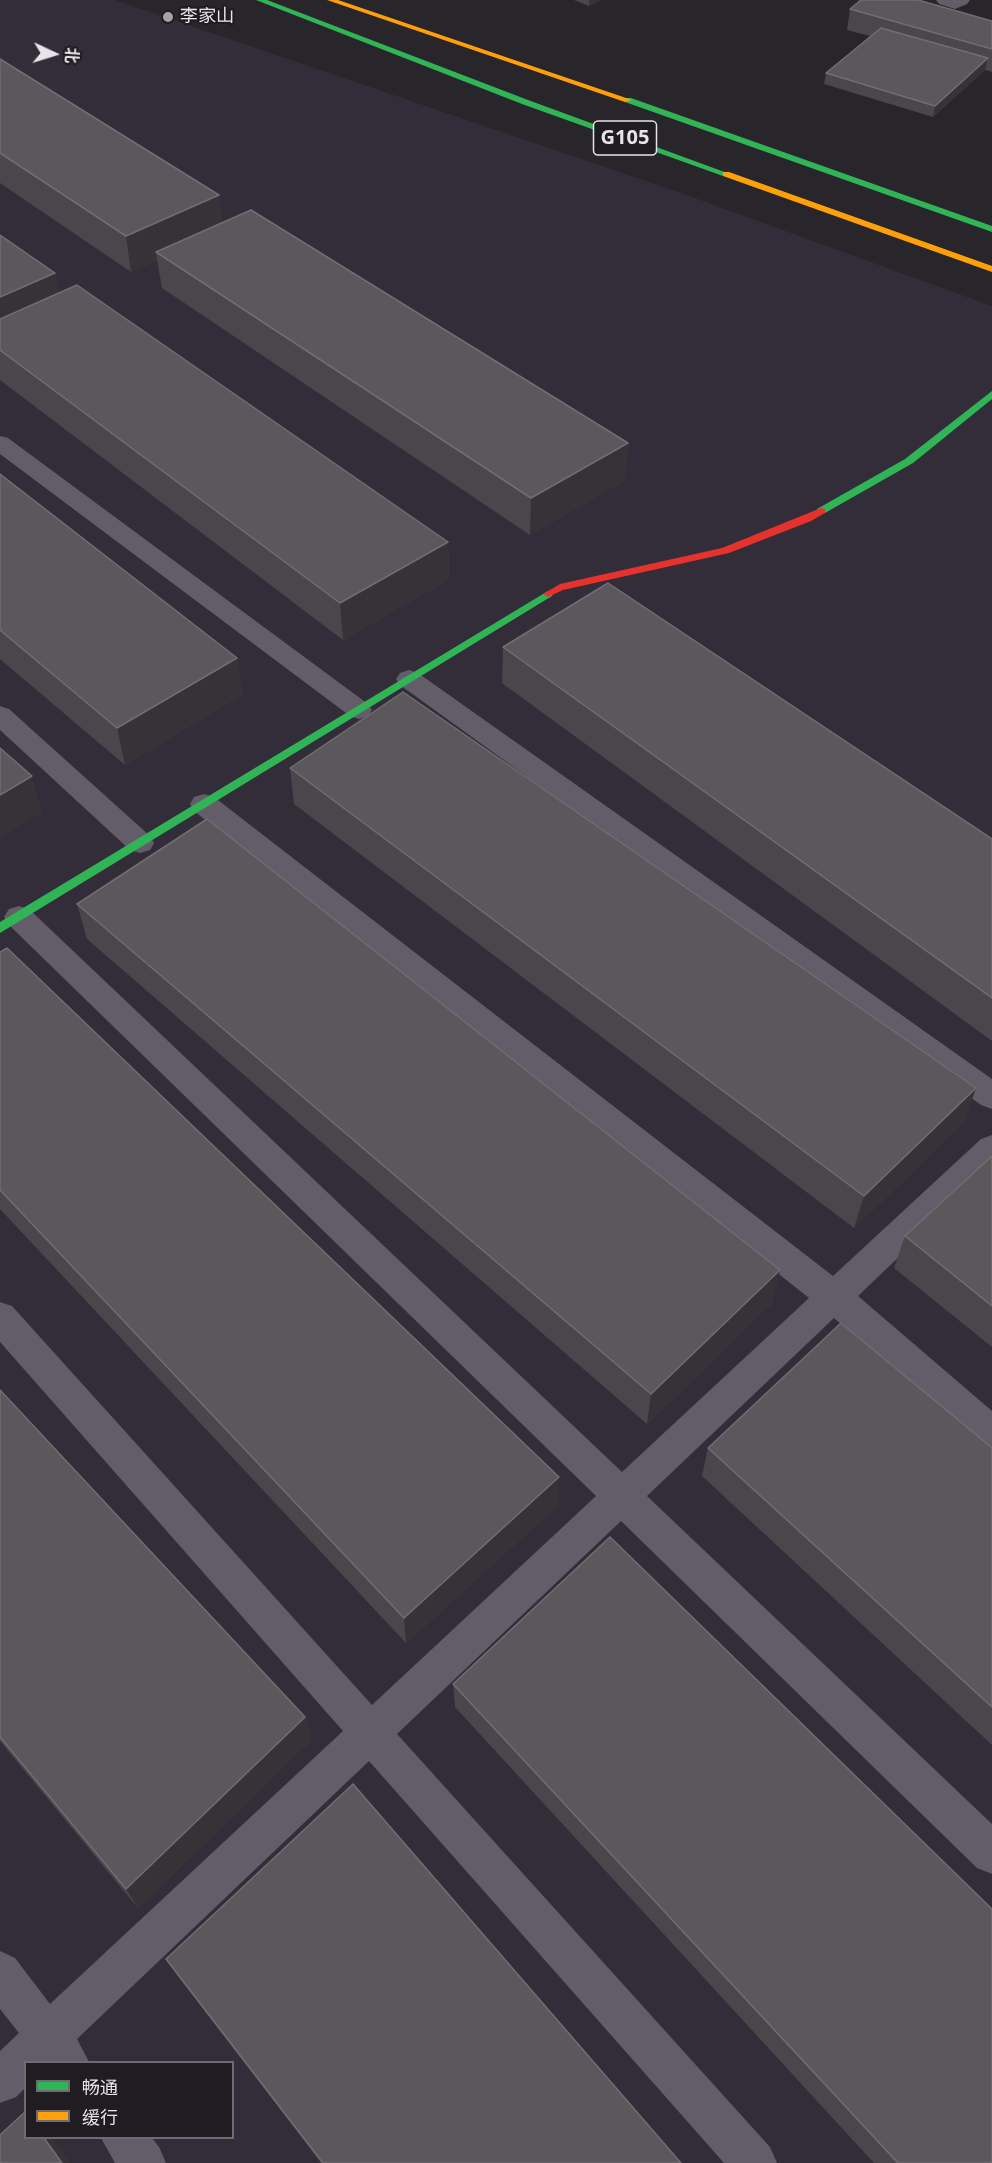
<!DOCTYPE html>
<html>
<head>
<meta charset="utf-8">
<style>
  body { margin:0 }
  #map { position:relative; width:992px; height:2163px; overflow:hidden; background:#28262b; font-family:"Noto Sans","Noto Sans SC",sans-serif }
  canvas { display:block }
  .legend { position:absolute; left:24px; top:2061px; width:210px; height:78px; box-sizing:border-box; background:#1f1c22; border:2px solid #6f6c71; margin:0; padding:8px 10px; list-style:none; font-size:18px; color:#e6e4e8 }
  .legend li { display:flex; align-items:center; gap:12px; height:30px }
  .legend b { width:30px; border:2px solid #6f6c71 }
  .north { position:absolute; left:24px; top:24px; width:60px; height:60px; -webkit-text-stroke:4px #1f1c22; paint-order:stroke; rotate:94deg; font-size:16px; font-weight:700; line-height:24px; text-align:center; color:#e6e4e8 }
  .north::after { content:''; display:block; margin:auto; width:21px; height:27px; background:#e6e4e8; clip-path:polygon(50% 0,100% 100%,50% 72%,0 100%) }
</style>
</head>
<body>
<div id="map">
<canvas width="992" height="2163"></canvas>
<ul class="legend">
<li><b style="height:8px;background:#30b455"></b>畅通</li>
<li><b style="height:8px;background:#ff9f0a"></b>缓行</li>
</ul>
<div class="north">北</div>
</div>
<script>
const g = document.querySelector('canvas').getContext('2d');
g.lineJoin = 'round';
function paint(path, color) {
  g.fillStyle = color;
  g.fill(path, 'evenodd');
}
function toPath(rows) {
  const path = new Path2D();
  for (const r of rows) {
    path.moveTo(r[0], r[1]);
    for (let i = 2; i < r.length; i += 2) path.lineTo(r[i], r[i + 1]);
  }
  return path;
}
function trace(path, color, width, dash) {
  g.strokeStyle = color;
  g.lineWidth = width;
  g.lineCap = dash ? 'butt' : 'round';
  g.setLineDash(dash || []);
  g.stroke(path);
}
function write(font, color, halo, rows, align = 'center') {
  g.font = font + ' "Noto Sans","Noto Sans SC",sans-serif';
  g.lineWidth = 4.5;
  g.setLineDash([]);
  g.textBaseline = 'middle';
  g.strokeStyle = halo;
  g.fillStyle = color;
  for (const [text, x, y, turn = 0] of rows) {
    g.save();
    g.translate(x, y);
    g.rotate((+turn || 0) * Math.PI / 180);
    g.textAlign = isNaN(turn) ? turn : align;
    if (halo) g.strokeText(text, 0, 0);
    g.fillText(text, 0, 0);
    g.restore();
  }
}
const built = toPath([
  [0,0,115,0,684,194,992,306,992,2163,0,2163],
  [26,2062,232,2062,232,2138,26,2138]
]);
const lane = toPath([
  [0,436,8,438,368,704,372,710,368,716,359,719,350,716,0,454,0,436],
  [409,670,418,673,992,1079,992,1109,981,1105,400,685,396,679,400,673,409,670],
  [0,706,9,709,150,836,154,843,150,850,140,853,130,850,0,730,0,706],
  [204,794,214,797,833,1276,981,1139,992,1135,992,1168,858,1296,992,1411,992,1449,979,1445,834,1318,647,1496,992,1824,992,1874,977,1868,621,1521,397,1734,770,2147,777,2163,724,2163,369,1761,77,2039,89,2062,26,2062,26,2087,16,2097,0,2103,0,2051,19,2033,0,2009,0,1951,15,1958,50,2004,343,1731,0,1342,0,1302,12,1306,372,1705,596,1496,9,925,4,917,9,909,19,906,29,909,622,1472,809,1298,194,811,190,804,194,797,204,794],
  [101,2138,152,2138,159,2147,166,2163,115,2163,101,2138]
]);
const street = toPath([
  [936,0,970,0,967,4,955,9,939,4,936,0]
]);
const fast = toPath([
  [256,0,267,0,528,100,730,174,723,176,522,104,256,0],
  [625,98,631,98,992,226,992,232,625,102,625,98],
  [992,391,992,399,913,463,825,513,817,513,817,509,905,459,992,391],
  [548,591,553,594,552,596,0,933,0,922,548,591]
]);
const slow = toPath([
  [327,0,338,0,632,100,625,102,327,0],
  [723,172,729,172,992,266,992,272,723,176,723,172]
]);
const jam = toPath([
  [821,508,825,509,825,513,811,521,729,553,563,590,548,597,543,594,560,584,722,548,821,508]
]);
const wall = toPath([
  [574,0,601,0,589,6],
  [850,9,992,21,992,72,985,70,933,117,824,84,826,73,870,36,847,30],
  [0,59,219,195,222,222,628,443,625,480,530,535,162,288,157,260,131,272,0,183],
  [0,235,55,273,59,293,448,542,449,579,343,640,0,380],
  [0,474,237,658,243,694,125,765,0,659],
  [503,647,992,839,992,1041,502,683],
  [290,768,976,1088,964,1122,854,1228,294,804],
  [77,904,773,1302,647,1424,87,939],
  [0,952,558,1505,406,1643,0,1209],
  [992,1156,992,1347,894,1268,905,1236],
  [0,1390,305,1717,311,1740,138,1908,0,1741],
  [708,1448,992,1448,992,1745,702,1476],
  [453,1684,992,2163,874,2163,455,1707],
  [166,1959,681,2163,321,2163,177,1975]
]);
const shadedWall = toPath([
  [589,0,601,0,589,6],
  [988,58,985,70,933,117,935,106],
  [219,195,223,231,156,252,157,260,131,272,126,236],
  [55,273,62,309,0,337,0,297],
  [628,443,625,480,530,535,531,498],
  [448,542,449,579,343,640,340,603],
  [237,658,243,694,125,765,117,728],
  [32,776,42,813,0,837,0,795],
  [976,1088,964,1122,854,1228,864,1196],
  [780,1270,773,1302,647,1424,651,1394],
  [559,1477,558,1505,406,1643,404,1618],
  [305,1717,311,1740,138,1908,126,1889],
  [44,2138,52,2138,70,2163,62,2163]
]);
const building = toPath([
  [861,0,918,0,992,21,992,49,850,9,861,0],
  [881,28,988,58,935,106,826,73,881,28],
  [0,59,219,195,126,236,0,153,0,59],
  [251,210,628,443,531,498,156,252,251,210],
  [0,235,55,273,0,297,0,235],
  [77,285,448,542,340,603,0,350,0,319,77,285],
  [0,474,237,658,117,728,0,630,0,474],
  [608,583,992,839,992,998,503,647,608,583],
  [403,692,976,1088,864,1196,290,768,403,692],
  [0,748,32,776,0,795,0,748],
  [207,819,780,1270,651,1394,77,904,207,819],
  [7,948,559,1477,404,1618,0,1190,0,952,7,948],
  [992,1156,992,1306,905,1236,992,1156],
  [841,1323,992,1448,992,1707,708,1448,841,1323],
  [0,1390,305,1717,126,1889,0,1737,0,1390],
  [610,1537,992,1909,992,2163,898,2163,453,1684,610,1537],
  [353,1784,681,2163,323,2163,166,1959,353,1784],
  [26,2111,26,2138,44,2138,62,2163,0,2163,0,2135,26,2111]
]);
const markers = [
  [168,17,6,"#a4a2a6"]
];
const farPoinames = [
  ["李家山",180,17]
];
const shields = [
  [625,138,63]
];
const shieldNames = [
  ["G105",625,138]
];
paint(built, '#322d38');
paint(lane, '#635c69');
paint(street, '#635c69');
paint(fast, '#30b455');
paint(slow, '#ff9f0a');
paint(jam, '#e5322d');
paint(wall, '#49474b');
paint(shadedWall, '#353337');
paint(building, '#5a585c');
trace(building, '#706e72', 1.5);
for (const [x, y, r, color] of markers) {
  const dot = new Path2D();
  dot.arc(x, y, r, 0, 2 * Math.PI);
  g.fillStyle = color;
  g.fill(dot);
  trace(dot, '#1f1c22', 2);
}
write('18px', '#e6e4e8', '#1f1c22', farPoinames, 'left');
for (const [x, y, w] of shields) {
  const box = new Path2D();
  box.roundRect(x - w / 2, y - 17, w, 34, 4.5);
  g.fillStyle = '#1f1c22';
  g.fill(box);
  trace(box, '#e6e4e8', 1.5);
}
write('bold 20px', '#e6e4e8', null, shieldNames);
</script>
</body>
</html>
